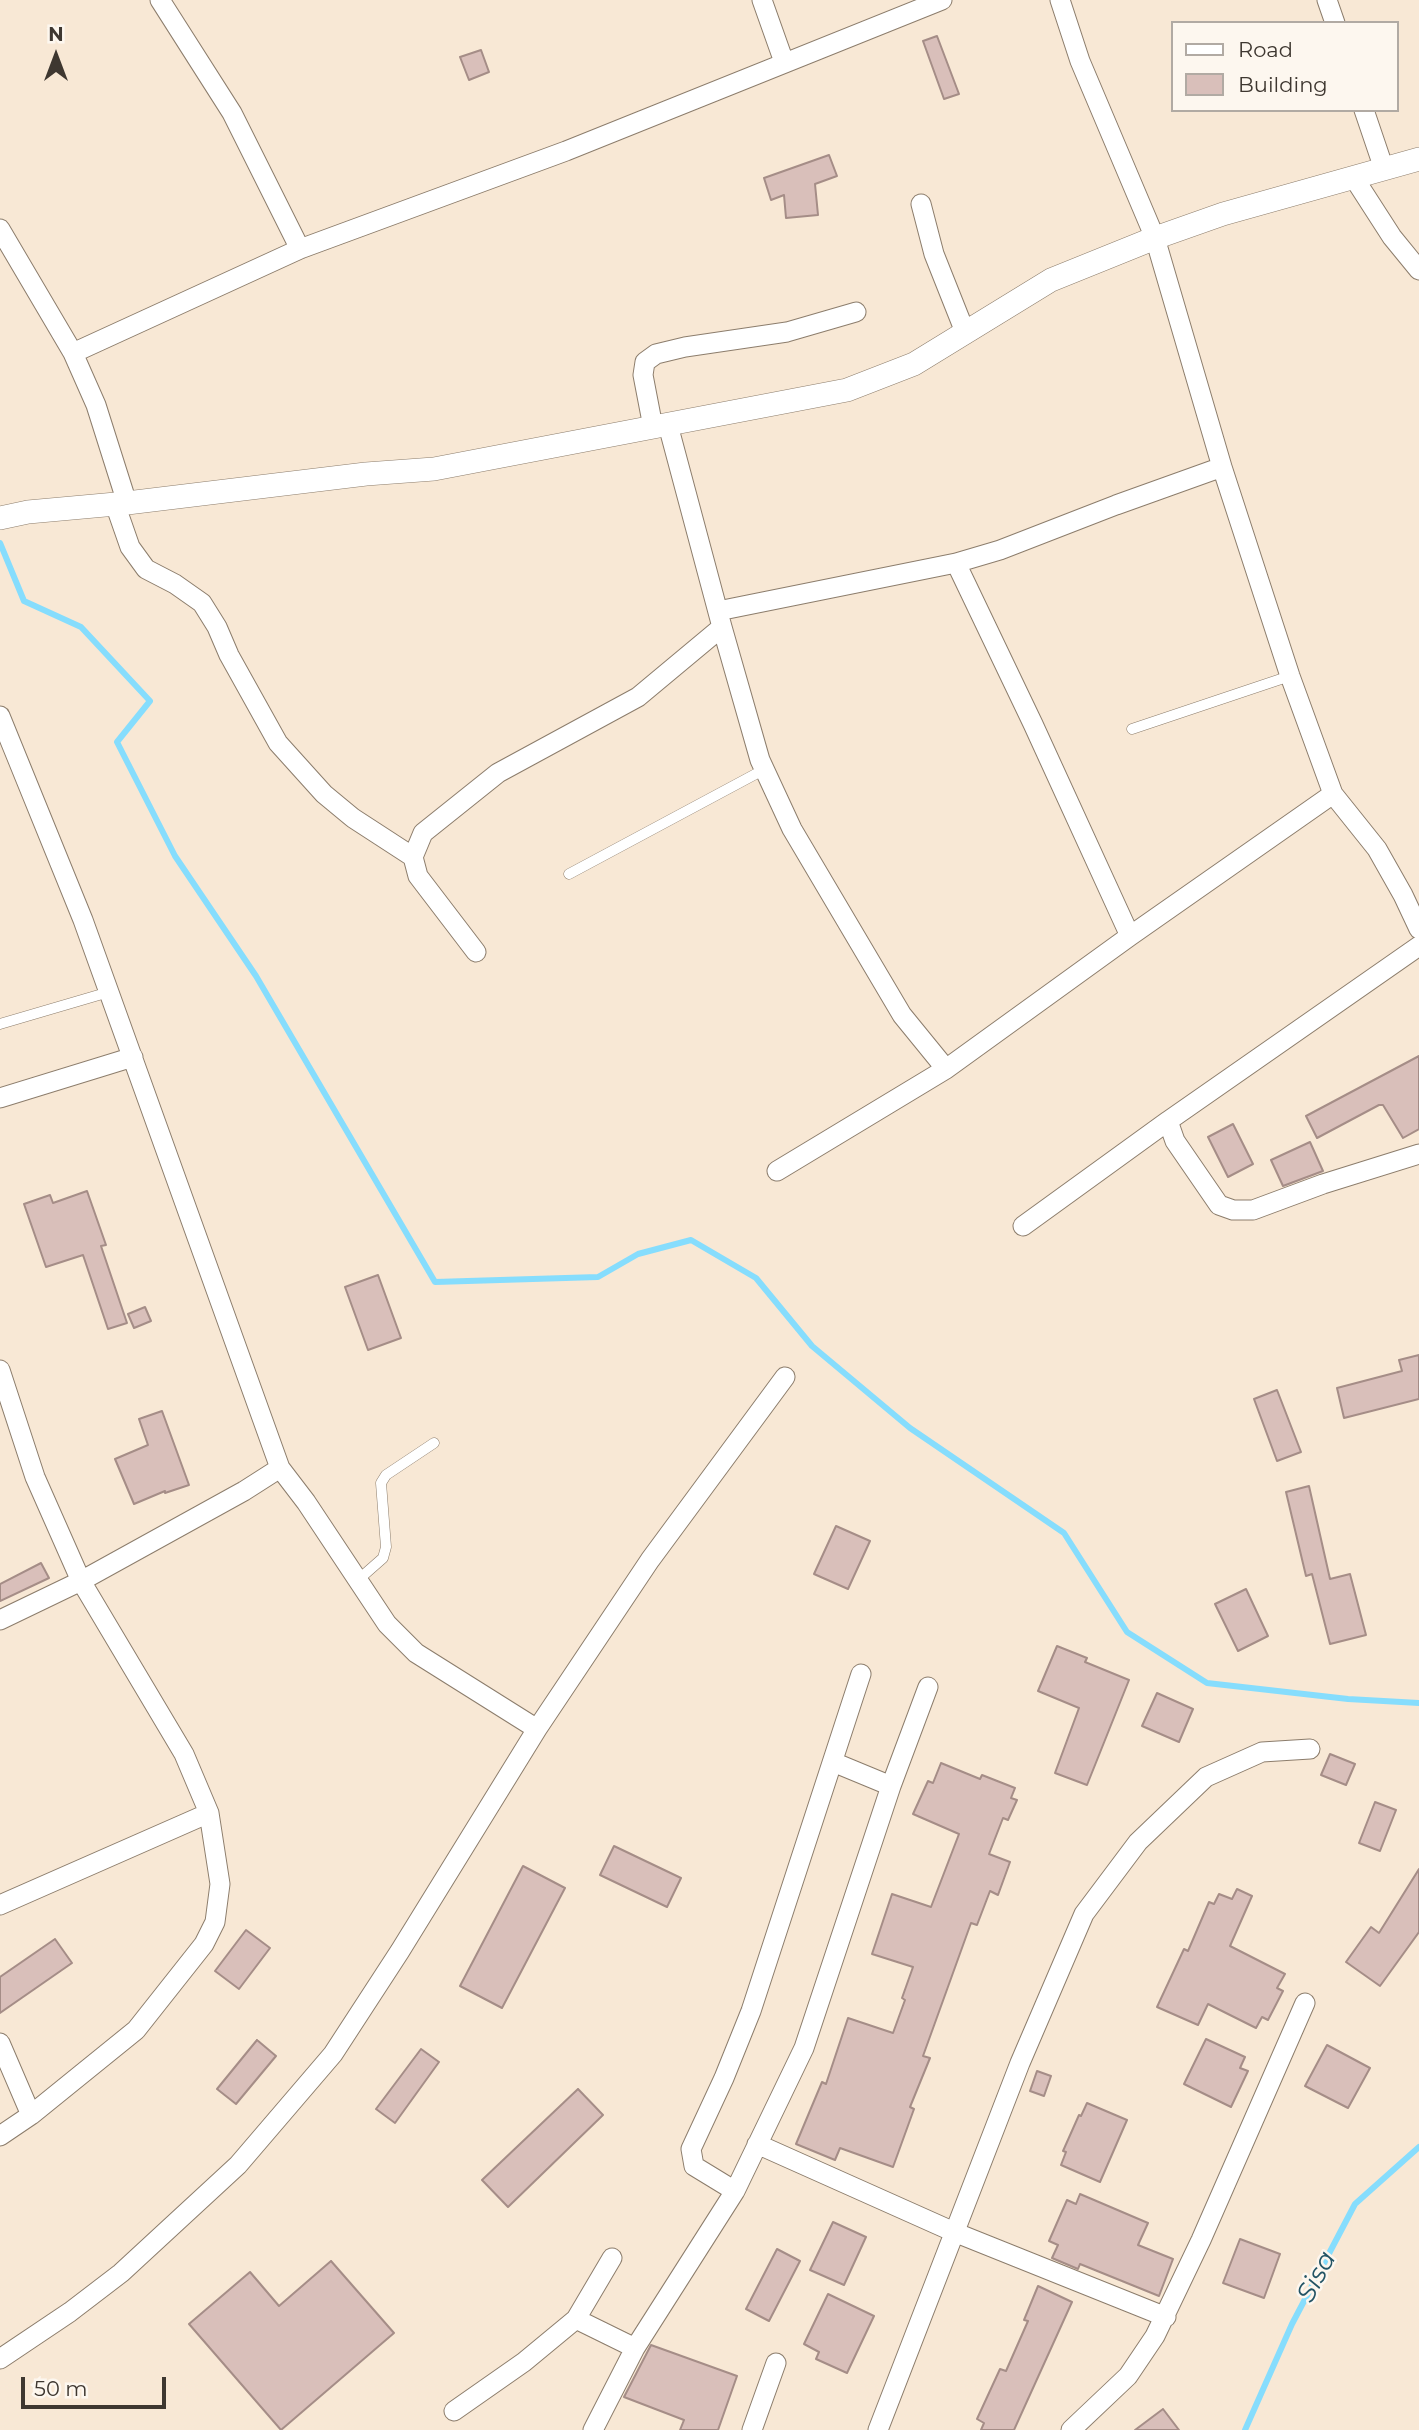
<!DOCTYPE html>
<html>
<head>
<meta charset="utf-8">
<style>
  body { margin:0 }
  #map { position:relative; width:1419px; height:2430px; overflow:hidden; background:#f8e8d5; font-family:Montserrat,sans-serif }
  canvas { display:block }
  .legend { position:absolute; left:1171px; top:21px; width:228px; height:91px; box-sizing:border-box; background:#fdf7ef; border:2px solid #b1aaa3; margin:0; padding:9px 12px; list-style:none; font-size:21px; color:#3e3730 }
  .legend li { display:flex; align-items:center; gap:14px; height:35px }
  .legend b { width:35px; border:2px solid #b1aaa3 }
  .north { position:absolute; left:21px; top:21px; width:70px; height:70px; -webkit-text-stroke:5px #fdf7ef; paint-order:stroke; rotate:0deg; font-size:19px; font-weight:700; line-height:28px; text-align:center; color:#3e3730 }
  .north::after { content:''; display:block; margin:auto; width:24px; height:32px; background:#3e3730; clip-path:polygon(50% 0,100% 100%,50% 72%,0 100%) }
  .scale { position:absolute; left:21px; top:2377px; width:145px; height:32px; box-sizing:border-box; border:4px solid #3e3730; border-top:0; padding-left:9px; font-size:21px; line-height:24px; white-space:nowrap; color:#3e3730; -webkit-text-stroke:5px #fdf7ef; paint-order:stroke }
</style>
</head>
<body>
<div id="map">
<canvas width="1419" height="2430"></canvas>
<ul class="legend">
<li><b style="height:9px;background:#fff"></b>Road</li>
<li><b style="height:19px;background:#d9bfba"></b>Building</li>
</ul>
<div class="north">N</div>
<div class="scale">50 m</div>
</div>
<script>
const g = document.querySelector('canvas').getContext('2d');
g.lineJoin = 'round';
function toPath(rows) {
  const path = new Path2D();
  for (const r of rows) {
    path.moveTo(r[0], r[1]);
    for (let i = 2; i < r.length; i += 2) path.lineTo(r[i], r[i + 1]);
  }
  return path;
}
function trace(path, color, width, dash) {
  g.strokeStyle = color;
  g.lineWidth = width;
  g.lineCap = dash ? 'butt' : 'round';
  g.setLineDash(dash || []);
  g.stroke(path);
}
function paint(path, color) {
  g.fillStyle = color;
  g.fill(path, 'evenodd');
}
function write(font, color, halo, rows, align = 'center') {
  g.font = font + ' Montserrat,sans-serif';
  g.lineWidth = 5;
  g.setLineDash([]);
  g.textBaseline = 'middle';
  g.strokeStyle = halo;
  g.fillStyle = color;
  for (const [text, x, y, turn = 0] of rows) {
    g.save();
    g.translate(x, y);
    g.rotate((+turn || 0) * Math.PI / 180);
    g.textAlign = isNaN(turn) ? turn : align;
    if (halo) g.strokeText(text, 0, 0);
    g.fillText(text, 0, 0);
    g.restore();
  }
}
const stream = toPath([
  [0,543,24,601,81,627,150,701,117,742,175,856,256,976,435,1282,598,1277,638,1254,691,1240,756,1278,812,1346,910,1428,1064,1533,1127,1632,1207,1683,1348,1699,1419,1703],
  [1245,2430,1292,2324,1355,2204,1419,2147]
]);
const building = toPath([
  [937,36,959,94,944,99,923,41,937,36],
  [481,50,489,72,469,80,460,57,481,50],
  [829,155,837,176,815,184,818,215,786,218,784,195,771,200,764,178,829,155],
  [1419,1056,1419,1129,1403,1138,1383,1105,1379,1105,1317,1138,1306,1116,1419,1056],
  [1233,1124,1253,1164,1228,1177,1208,1137,1233,1124],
  [1310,1142,1323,1171,1283,1186,1271,1160,1310,1142],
  [87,1191,106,1245,101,1246,127,1323,108,1329,83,1255,46,1267,24,1204,50,1195,53,1203,87,1191],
  [378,1275,401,1338,368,1350,345,1287,378,1275],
  [145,1307,151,1321,134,1328,128,1314,145,1307],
  [1419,1355,1419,1399,1344,1418,1337,1388,1402,1371,1399,1360,1419,1355],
  [1277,1390,1301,1452,1277,1461,1254,1399,1277,1390],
  [162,1411,189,1485,165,1493,165,1491,134,1504,115,1459,148,1445,139,1419,162,1411],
  [1309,1486,1330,1579,1350,1574,1366,1635,1330,1644,1312,1574,1306,1576,1286,1492,1309,1486],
  [836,1526,870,1541,848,1589,814,1574,836,1526],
  [41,1563,49,1578,0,1601,0,1584,41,1563],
  [1246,1589,1268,1636,1238,1651,1215,1604,1246,1589],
  [1057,1646,1087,1658,1085,1662,1129,1680,1087,1785,1055,1773,1079,1708,1038,1691,1057,1646],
  [1157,1693,1193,1709,1179,1742,1142,1726,1157,1693],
  [1330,1754,1355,1764,1346,1785,1321,1775,1330,1754],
  [941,1763,980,1779,982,1775,1015,1788,1011,1798,1017,1800,1008,1820,1003,1818,989,1854,1010,1862,998,1895,990,1891,977,1925,971,1923,923,2056,930,2058,910,2107,914,2109,893,2167,840,2148,835,2160,796,2144,822,2082,826,2084,848,2018,893,2033,905,2000,902,1998,913,1967,872,1954,892,1894,931,1907,959,1834,913,1814,928,1781,933,1783,941,1763],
  [1375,1802,1396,1810,1380,1851,1359,1843,1375,1802],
  [614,1846,681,1878,667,1907,600,1875,614,1846],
  [523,1866,565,1888,502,2008,460,1986,523,1866],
  [1419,1869,1419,1932,1380,1986,1346,1962,1371,1927,1379,1933,1419,1869],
  [1237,1889,1252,1896,1230,1946,1285,1974,1277,1988,1283,1991,1268,2020,1262,2017,1256,2028,1208,2004,1198,2025,1157,2007,1184,1949,1188,1951,1209,1902,1214,1904,1219,1894,1232,1899,1237,1889],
  [246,1930,270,1948,239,1989,215,1971,246,1930],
  [55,1939,72,1963,0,2013,0,1977,55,1939],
  [1206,2039,1245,2057,1240,2068,1248,2071,1231,2107,1184,2084,1206,2039],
  [257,2040,276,2056,236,2104,217,2089,257,2040],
  [1327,2045,1370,2068,1348,2108,1305,2086,1327,2045],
  [421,2049,439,2062,395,2123,376,2109,421,2049],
  [1037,2071,1051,2076,1044,2096,1030,2091,1037,2071],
  [578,2089,603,2115,508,2207,482,2180,578,2089],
  [1087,2103,1127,2120,1100,2182,1061,2165,1066,2152,1063,2151,1079,2115,1081,2116,1087,2103],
  [1080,2194,1148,2223,1138,2245,1173,2259,1159,2296,1080,2264,1078,2269,1052,2258,1058,2245,1049,2241,1067,2200,1076,2204,1080,2194],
  [833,2222,866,2237,844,2285,810,2270,833,2222],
  [1240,2239,1280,2254,1264,2298,1223,2283,1240,2239],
  [777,2249,800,2261,769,2321,746,2309,777,2249],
  [331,2261,394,2333,281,2430,189,2324,250,2272,279,2306,331,2261],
  [1038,2286,1072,2302,1014,2430,981,2430,984,2423,977,2419,1000,2369,1006,2371,1028,2321,1024,2320,1038,2286],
  [828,2294,874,2316,847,2373,816,2359,819,2352,804,2344,828,2294],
  [651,2345,737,2376,718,2430,680,2430,684,2420,624,2397,651,2345],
  [1163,2409,1179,2430,1135,2430,1163,2409]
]);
const service = toPath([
  [1132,729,1290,676],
  [569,874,765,769],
  [0,1024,109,992],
  [358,1580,383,1558,386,1547,381,1483,386,1475,434,1443]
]);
const minor = toPath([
  [160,0,232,113,300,249],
  [762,0,784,62],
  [1060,0,1080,61,1155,238,1222,467,1290,676,1333,794,1377,849,1403,895,1419,929],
  [1327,0,1335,23],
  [1364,110,1384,169],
  [1354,178,1392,237,1419,270],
  [921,204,934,254,965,332],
  [0,229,73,353,96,405,127,503],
  [73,353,300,249,566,151,942,0],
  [668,425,722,627,760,760,792,829,902,1015,946,1069],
  [653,427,643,375,645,362,656,354,685,347,787,332,856,312],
  [115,504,130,547,146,569,175,584,202,603,217,627,229,655,278,743,324,794,353,818,413,857],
  [956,563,1033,724,1130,936],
  [718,611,956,563,1000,550,1116,505,1222,467],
  [0,716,83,920,280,1468,306,1502,387,1624,416,1653,537,1729],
  [1419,946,1168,1121,1175,1141,1219,1205,1233,1210,1253,1210,1323,1184,1419,1154],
  [476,952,418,876,413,857,423,833,498,773,638,697,722,627],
  [0,1098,133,1057],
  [777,1171,946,1069,1130,936,1333,794],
  [1023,1226,1168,1121],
  [0,1370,35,1477,81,1581,184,1754,209,1813,220,1884,215,1922,204,1944,136,2030,31,2115,0,2136],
  [0,1620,81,1581,244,1491,280,1468],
  [833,1762,891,1786],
  [0,1905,209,1813],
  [0,2043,31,2115],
  [757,2144,954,2232,1166,2317],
  [735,2191,694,2166,691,2149,724,2078,751,2011,861,1674],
  [576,2319,635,2348],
  [0,2359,70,2312,121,2273,238,2165,333,2054,400,1951,537,1729,650,1560,785,1377],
  [454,2411,524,2362,576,2319,612,2258],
  [593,2430,635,2348,735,2191,804,2048,891,1786,928,1687],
  [752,2430,776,2363],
  [878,2430,1020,2063,1084,1914,1138,1842,1206,1777,1262,1752,1310,1749],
  [1071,2430,1128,2376,1155,2336,1201,2240,1305,2003]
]);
const tertiary = toPath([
  [0,518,28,512,127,503,366,474,434,469,847,390,914,364,1051,280,1155,238,1223,214,1419,159]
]);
const waterNames = [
  ["Sisa",1317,2277,-62]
];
trace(stream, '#86ddfd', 6);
paint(building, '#d9bfba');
trace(building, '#a58d87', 2);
trace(service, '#8c7d6c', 11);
trace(minor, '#8c7d6c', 21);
trace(tertiary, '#8c7d6c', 24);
trace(service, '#fff', 10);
trace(minor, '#fff', 19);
trace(tertiary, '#fff', 23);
write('italic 26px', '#235465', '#fdf7ef', waterNames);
</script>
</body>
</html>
